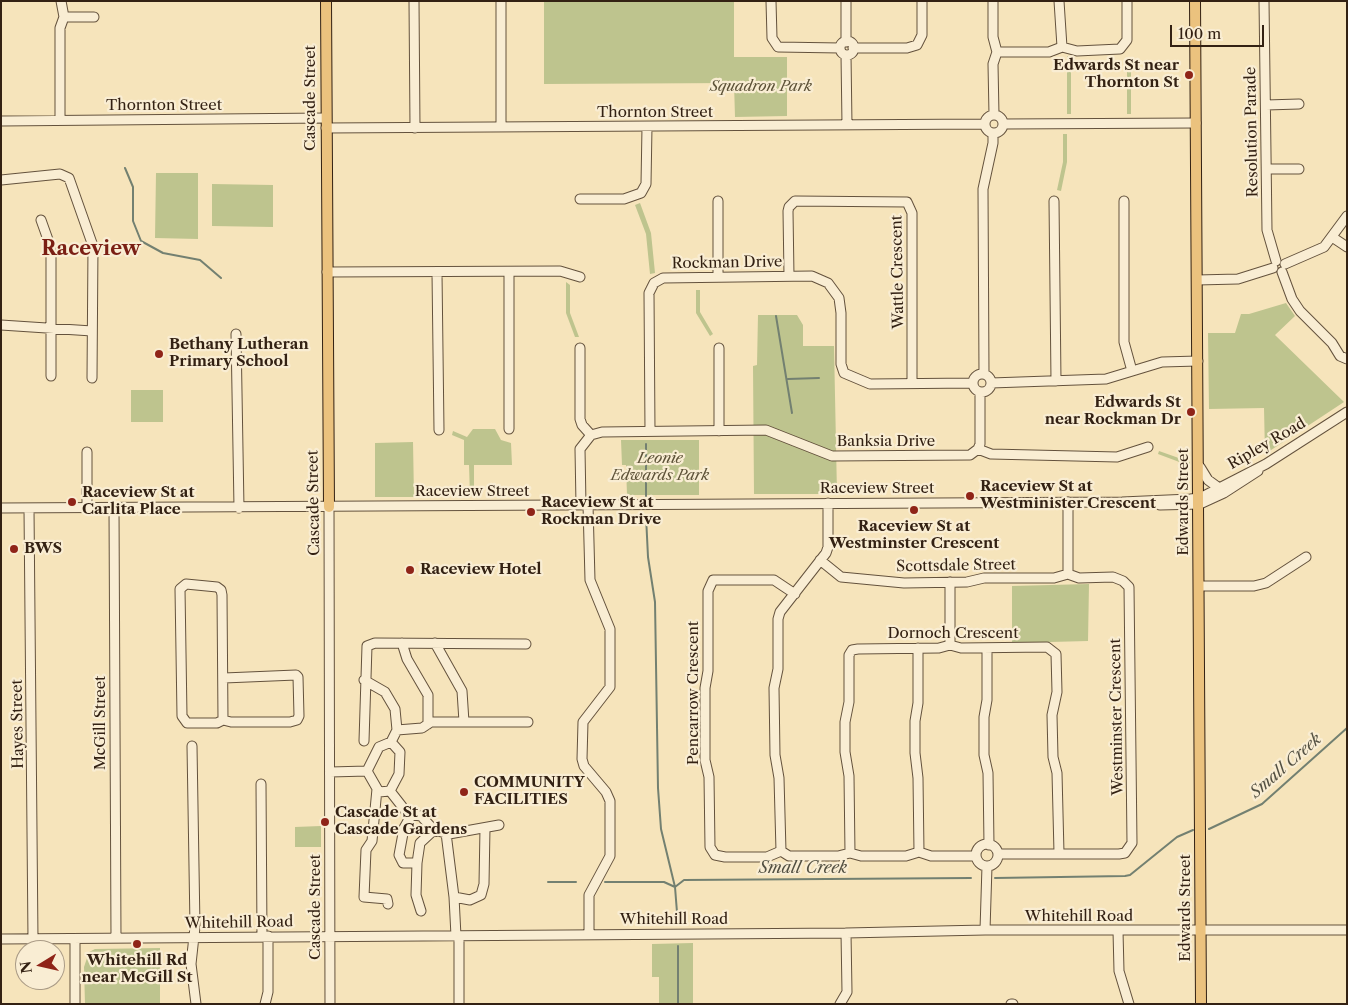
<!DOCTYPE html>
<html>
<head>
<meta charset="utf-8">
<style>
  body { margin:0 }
  #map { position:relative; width:1348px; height:1005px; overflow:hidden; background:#f6e4bb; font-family:"Libre Caslon Text",serif }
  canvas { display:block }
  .frame { position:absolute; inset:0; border:2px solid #332113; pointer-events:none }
  .north { position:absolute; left:15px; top:940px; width:50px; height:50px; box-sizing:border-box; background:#f9edd3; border:1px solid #aa9b86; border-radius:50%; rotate:261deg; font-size:14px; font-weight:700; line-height:20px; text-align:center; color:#332113 }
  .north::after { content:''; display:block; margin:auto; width:18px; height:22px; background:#8f2418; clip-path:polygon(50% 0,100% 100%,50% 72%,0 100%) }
  .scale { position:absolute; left:1170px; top:25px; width:94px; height:22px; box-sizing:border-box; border:2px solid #332113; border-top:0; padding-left:6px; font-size:15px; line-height:18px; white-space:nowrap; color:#332113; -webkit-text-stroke:4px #f9edd3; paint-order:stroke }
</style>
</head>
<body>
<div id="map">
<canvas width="1348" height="1005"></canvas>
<div class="frame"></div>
<div class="north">N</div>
<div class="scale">100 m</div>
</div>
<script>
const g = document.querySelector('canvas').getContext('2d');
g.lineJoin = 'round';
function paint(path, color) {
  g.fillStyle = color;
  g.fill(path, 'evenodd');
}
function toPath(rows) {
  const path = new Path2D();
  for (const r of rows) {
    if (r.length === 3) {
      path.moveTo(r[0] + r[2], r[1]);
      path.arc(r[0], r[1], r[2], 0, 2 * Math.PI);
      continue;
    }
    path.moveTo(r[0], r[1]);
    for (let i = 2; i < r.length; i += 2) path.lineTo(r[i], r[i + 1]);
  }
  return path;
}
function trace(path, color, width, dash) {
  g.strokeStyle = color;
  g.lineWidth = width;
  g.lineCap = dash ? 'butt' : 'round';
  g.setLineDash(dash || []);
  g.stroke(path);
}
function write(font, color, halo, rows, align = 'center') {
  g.font = font + ' "Libre Caslon Text",serif';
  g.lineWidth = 4.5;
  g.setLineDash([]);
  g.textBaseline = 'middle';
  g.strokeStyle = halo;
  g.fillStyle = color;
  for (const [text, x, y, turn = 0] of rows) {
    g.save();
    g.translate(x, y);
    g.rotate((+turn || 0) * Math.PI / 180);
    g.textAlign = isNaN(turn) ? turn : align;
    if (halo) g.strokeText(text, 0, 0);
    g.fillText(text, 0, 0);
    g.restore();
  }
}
const green = toPath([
  [544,1,734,1,734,57,787,57,787,116,735,117,734,83,544,84],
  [1067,56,1071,56,1071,114,1067,114],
  [1127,58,1131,58,1131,114,1127,114],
  [1063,134,1067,134,1067,162,1061,191,1057,190,1063,162],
  [156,173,198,173,198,239,155,238],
  [212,184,273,185,273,227,212,226],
  [640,203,651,233,655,273,650,274,646,234,635,205],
  [566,282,570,285,570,313,579,337,575,337,566,313],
  [696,290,700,290,700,312,713,334,710,336,696,313],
  [1286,303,1295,316,1275,335,1344,402,1265,454,1264,408,1209,409,1208,333,1235,333,1241,314,1249,314],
  [758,315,797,315,803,325,803,346,834,346,837,494,754,494,753,366,757,365],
  [131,390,163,390,163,422,131,422],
  [473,429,495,429,501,440,511,443,512,465,474,465,474,496,470,496,469,465,464,465,464,440,452,435,453,431,467,437],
  [621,440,699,440,699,495,627,495,626,465,622,465],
  [413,442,414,497,375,497,375,443],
  [1159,451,1190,462,1190,466,1158,454],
  [1089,584,1088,641,1012,643,1012,586],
  [321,826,321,847,295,847,295,827],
  [693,943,693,1004,659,1004,659,977,652,977,652,944],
  [160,948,160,1004,85,1004,84,967,89,952,95,949]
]);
const stream = toPath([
  [125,168,133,187,133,221,141,241,163,253,200,260,221,278],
  [776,316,792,413],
  [788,379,819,378],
  [646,496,646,444],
  [646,516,648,557,655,602,658,788,661,829,675,887],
  [1209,829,1262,804,1347,728],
  [995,878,1125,876,1130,875,1177,837,1193,830],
  [548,882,576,882],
  [605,882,664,882,675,887],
  [678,925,675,887,684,880,971,878],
  [678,1004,678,946]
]);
const minor = toPath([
  [414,1,415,128],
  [501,1,501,127],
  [771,1,772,38,778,47,840,48],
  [846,1,846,42],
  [993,1,993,37,997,52,993,64,994,115],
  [1059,1,1062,47],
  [1264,1,1267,230,1276,261],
  [64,17,94,17],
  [847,48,7],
  [1062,47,1077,51,1120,49,1127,40,1127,1],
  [853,48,907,48,917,45,922,35,922,1],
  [997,52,1049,52,1062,47],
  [846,55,847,125],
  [1266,105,1299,104],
  [994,124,9],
  [60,120,60,28,64,17,61,1],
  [1,121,326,118],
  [1003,124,1196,123],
  [326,128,985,124],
  [1267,169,1299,169],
  [1,180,60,174,69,178,93,246,92,378],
  [580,199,624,199,641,193,646,184,647,127],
  [1054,201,1056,381],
  [1124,201,1124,342,1132,371],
  [41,220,51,248,51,376],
  [1332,237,1347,247],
  [1285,264,1324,247,1347,216],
  [327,272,560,271,580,277],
  [509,272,509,429],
  [1282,272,1292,299,1300,311,1332,343,1340,356,1347,359],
  [437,273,439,430],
  [718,276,718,201],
  [789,276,788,211,789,207,795,201,907,202,912,213,912,383],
  [1197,280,1238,279,1273,268],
  [1,325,92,331],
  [236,334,239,508],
  [580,348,580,419,582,425,591,435],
  [719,348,719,431],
  [984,374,983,189,993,143,993,133],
  [982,383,9],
  [991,383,1106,379,1162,362,1198,361],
  [650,431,649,293,654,283,663,278,812,276,828,283,839,298,841,313,841,364,844,373,870,384,973,383],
  [978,449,991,454,1117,457,1148,447],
  [87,452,87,509],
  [1200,467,1208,480,1219,488],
  [828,503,828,547,826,553,780,612,778,619,778,669,774,688,775,755,779,778,781,851,789,856,838,856,850,853,861,856,906,856,919,852,931,856,976,856],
  [581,505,580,449,591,435,602,432,766,430,832,456,970,455,978,449,980,444,980,392],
  [588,505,590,580,610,629,610,687,583,722,582,759,584,766,606,792,610,801,610,856,589,895,589,935],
  [1160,505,1200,504,1224,493,1258,471],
  [329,507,330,1004],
  [1,508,1122,502,1190,499,1200,498,1266,464,1347,412],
  [114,508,116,938],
  [29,509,33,939],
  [820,560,841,577,904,583,967,582,984,578,1054,578,1068,574],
  [950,582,950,645],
  [186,584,217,587,221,590,222,595,223,720,217,723,187,723,182,716,180,589,186,584],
  [1199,586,1254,586,1266,583,1306,557],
  [402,643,407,659,428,695,428,724],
  [435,643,462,691,464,722],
  [918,648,918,703,915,721,915,753,918,778,919,852],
  [987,648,987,700,984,717,984,755,988,773,989,845],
  [364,680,385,692,395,709,397,730],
  [223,720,231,722,290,722,297,720,299,716,298,677,296,675,224,678],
  [364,741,367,646,375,643,526,644],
  [391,742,397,730,422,728,431,722,528,722],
  [192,746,195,927,191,964,196,1004],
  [330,772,367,771,379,747,391,742,400,752,399,774,390,791,379,792,367,771],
  [261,784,262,937],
  [377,789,372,841,366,850,364,897,387,899,388,904],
  [390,791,408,814,421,816,434,830,449,834,499,825],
  [412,814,404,828,399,855,403,863,417,863],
  [446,833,454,897,456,936],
  [987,855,11],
  [781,851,767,857,725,857,715,855,710,847,709,777,705,760,705,688,708,671,708,591,713,580,774,580,795,594],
  [850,853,849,776,845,752,845,722,849,702,849,655,852,650,858,649,939,648,950,645,961,648,1047,647,1056,654,1057,692,1052,715,1053,757,1057,773,1059,853],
  [998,854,1119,854,1125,853,1132,843,1129,587,1123,581,1113,577,1079,578,1068,574,1068,502],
  [454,897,470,900,481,895,484,884,485,828],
  [421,911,416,895,417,863,420,843,434,830],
  [985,930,987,866],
  [1118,931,1119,971,1129,1004],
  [459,936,459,1004],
  [1,939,846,933,985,930,1347,930],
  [75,939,75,1004],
  [265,1004,268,992,268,936],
  [840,1004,847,992,846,933],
  [1011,1004,1013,1004]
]);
const major = toPath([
  [326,1,329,507],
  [1195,1,1201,1004]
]);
const markers = [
  [1189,75,5,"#8f2418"],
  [159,354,5,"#8f2418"],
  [1191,412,5,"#8f2418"],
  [970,496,5,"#8f2418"],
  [72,502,5,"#8f2418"],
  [914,510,5,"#8f2418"],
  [531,512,5,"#8f2418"],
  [14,549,5,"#8f2418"],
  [410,570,5,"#8f2418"],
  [464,792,5,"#8f2418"],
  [325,822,5,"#8f2418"],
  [137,944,5,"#8f2418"]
];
const poiNames = [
  ["Edwards St near",1179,66,"right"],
  ["Thornton St",1179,83,"right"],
  ["Bethany Lutheran",169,345],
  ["Primary School",169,362],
  ["Edwards St",1181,403,"right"],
  ["near Rockman Dr",1181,420,"right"],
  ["Raceview St at",980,487],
  ["Westminister Crescent",980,504],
  ["Raceview St at",82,493],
  ["Carlita Place",82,510],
  ["Raceview St at",541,503],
  ["Rockman Drive",541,520],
  ["Raceview St at",914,527,"center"],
  ["Westminster Crescent",914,544,"center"],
  ["BWS",24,549],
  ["Raceview Hotel",420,570],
  ["COMMUNITY",474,783],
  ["FACILITIES",474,800],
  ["Cascade St at",335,813],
  ["Cascade Gardens",335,830],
  ["Whitehill Rd",137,961,"center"],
  ["near McGill St",137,978,"center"]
];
const parkNames = [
  ["Squadron Park",761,87],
  ["Leonie",660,459],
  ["Edwards Park",660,476]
];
const streetNames = [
  ["Cascade Street",311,98,-90],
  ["Thornton Street",164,106],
  ["Thornton Street",655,113],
  ["Resolution Parade",1252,132,-91],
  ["Rockman Drive",727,263,-1],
  ["Wattle Crescent",898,272,-91],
  ["Banksia Drive",886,442],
  ["Ripley Road",1267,444,-30],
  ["Raceview Street",877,489],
  ["Raceview Street",472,492],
  ["Edwards Street",1184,502,-90],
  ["Cascade Street",314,503,-91],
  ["Scottsdale Street",956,566,-1],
  ["Dornoch Crescent",953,634],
  ["Pencarrow Crescent",694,693,-90],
  ["Westminster Crescent",1117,717,-91],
  ["McGill Street",101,723,-90],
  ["Hayes Street",18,724,-91],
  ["Cascade Street",316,907,-90],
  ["Edwards Street",1186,908,-90],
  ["Whitehill Road",1079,917],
  ["Whitehill Road",674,920],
  ["Whitehill Road",239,923,-1]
];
const waterNames = [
  ["Small Creek",1286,766,-41],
  ["Small Creek",803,868]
];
const districtNames = [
  ["Raceview",91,249]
];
paint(green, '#bec48e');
trace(stream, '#738071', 2);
trace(minor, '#64523d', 11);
trace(major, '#332113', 12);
trace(minor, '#f9edd3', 9);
trace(major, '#ebc27e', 10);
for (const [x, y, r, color] of markers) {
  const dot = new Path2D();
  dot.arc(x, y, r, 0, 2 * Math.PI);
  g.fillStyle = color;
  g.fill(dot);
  trace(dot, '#f9edd3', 2);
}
write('bold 15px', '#332113', '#f9edd3', poiNames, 'left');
write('italic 15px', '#5d5238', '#f9edd3', parkNames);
write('15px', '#332113', '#f9edd3', streetNames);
write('italic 16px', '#535042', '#f9edd3', waterNames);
write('bold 20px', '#7a1f14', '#f9edd3', districtNames);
</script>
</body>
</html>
